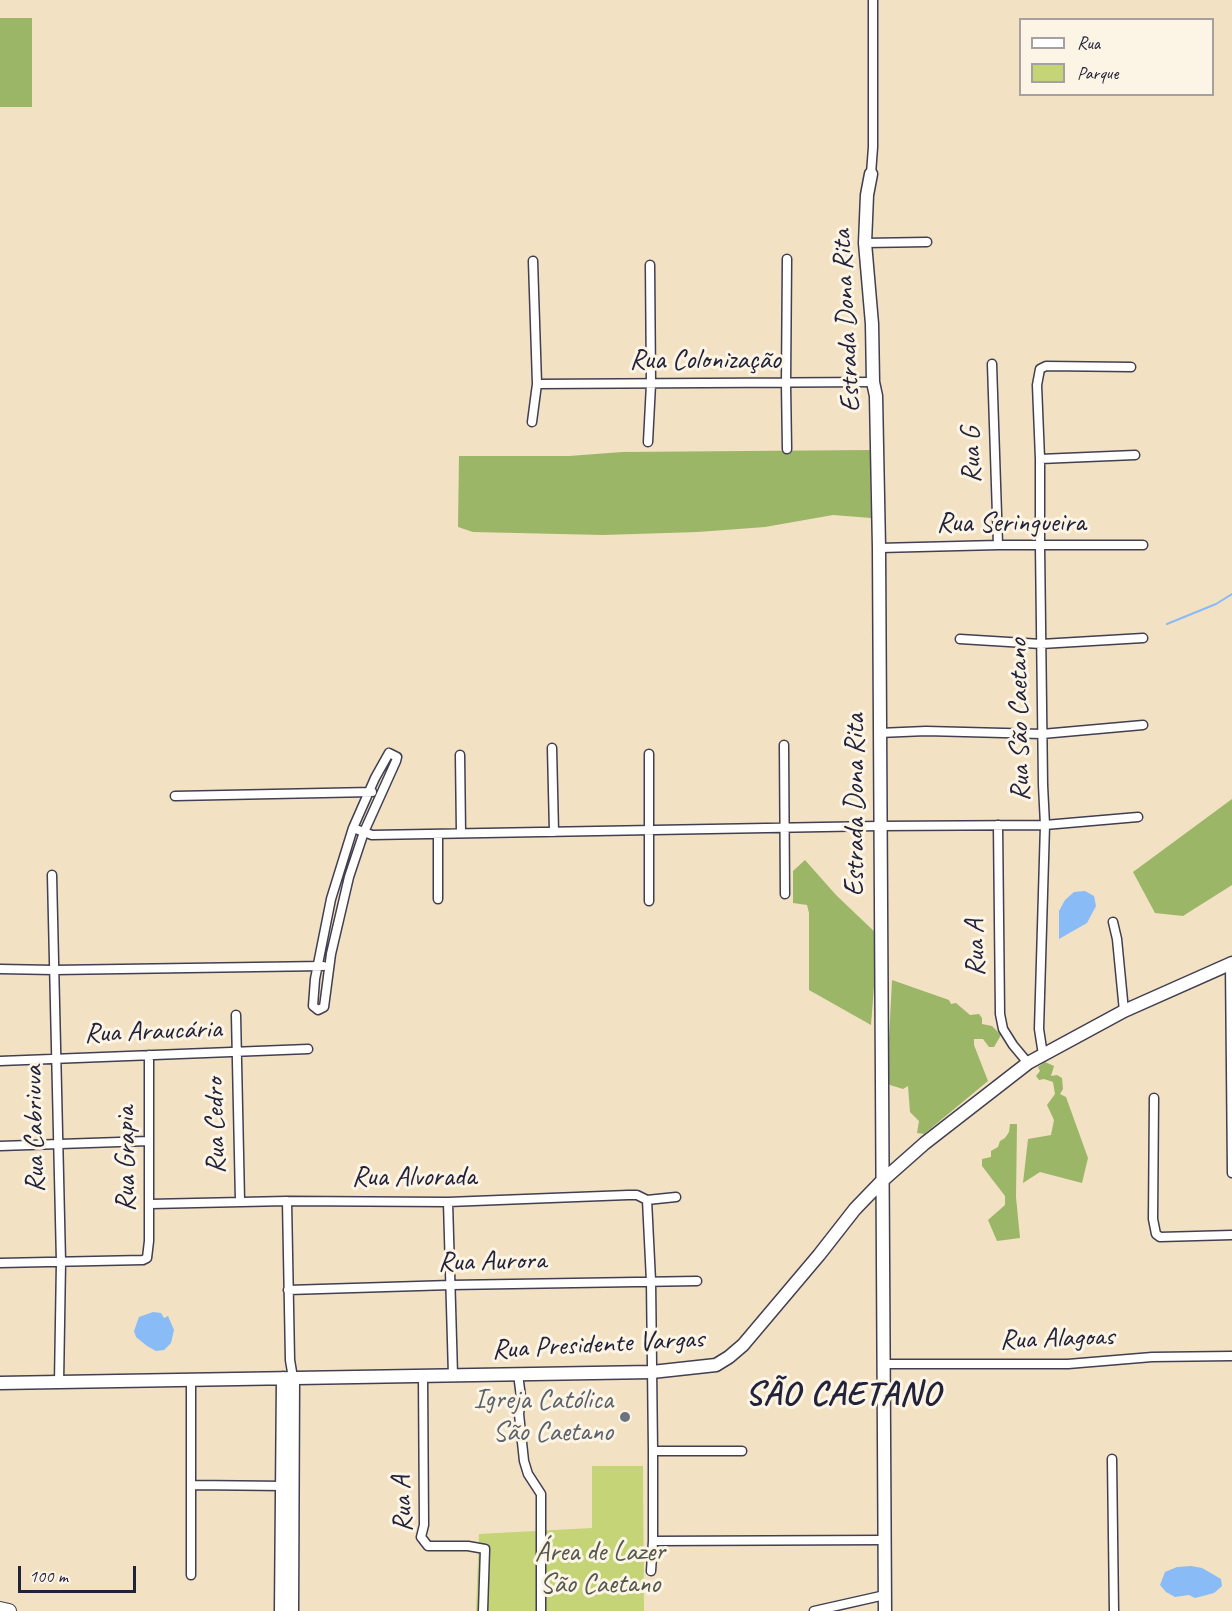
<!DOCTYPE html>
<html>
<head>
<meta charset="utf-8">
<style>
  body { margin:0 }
  #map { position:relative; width:1232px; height:1611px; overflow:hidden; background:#f3e1c4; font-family:Caveat,sans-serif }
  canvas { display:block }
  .legend { position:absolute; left:1019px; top:18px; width:195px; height:78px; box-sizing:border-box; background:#fcf5e5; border:2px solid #a5a1a1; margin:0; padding:8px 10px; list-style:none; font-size:18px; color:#22223b }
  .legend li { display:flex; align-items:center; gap:12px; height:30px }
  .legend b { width:30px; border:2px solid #a5a1a1 }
  .scale { position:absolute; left:18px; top:1566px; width:118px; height:27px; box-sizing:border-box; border:3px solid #22223b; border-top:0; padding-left:8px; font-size:18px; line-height:21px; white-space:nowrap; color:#22223b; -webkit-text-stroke:4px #fcf5e5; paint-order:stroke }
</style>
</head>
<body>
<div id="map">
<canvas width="1232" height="1611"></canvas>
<ul class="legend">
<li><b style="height:8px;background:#fff"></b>Rua</li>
<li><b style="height:16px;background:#c4d476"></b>Parque</li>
</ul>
<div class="scale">100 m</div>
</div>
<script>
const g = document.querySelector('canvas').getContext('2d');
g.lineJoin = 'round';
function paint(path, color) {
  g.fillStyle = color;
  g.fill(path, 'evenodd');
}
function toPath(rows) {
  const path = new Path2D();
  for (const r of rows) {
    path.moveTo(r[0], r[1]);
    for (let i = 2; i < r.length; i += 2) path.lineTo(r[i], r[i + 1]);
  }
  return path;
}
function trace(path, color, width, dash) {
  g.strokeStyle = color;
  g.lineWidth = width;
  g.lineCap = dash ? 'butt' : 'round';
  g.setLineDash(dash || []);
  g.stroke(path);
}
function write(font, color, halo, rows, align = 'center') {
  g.font = font + ' Caveat,sans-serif';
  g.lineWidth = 6;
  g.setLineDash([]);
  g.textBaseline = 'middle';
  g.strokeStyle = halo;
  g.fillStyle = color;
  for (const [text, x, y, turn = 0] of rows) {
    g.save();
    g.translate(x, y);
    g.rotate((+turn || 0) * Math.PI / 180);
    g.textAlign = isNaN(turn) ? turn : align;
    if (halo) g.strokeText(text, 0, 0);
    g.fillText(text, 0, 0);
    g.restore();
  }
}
const green = toPath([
  [592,1466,643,1466,644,1611,476,1611,479,1534,592,1528]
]);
const forest = toPath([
  [0,18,32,18,32,107,0,107],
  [870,450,871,518,833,515,765,527,698,532,603,535,473,532,458,527,459,456,569,456,622,452],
  [1232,799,1232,885,1183,916,1155,913,1133,872],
  [805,860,836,895,878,935,871,1025,809,990,809,913,807,905,793,903,793,871],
  [892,980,949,1000,951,1004,956,1003,970,1015,979,1014,982,1018,982,1024,992,1026,1001,1035,994,1047,989,1047,983,1039,974,1039,974,1045,988,1081,924,1134,917,1133,919,1121,910,1112,908,1086,903,1089,890,1085,887,1080],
  [1045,1062,1054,1066,1051,1076,1057,1075,1062,1078,1063,1089,1060,1094,1066,1097,1088,1158,1082,1183,1040,1172,1023,1183,1028,1139,1051,1135,1054,1120,1047,1105,1055,1094,1053,1082,1044,1079,1039,1080,1036,1076,1040,1071,1038,1067],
  [1010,1124,1017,1124,1016,1197,1020,1238,997,1241,988,1220,1005,1205,1005,1196,982,1166,982,1159,991,1157,991,1151,998,1147,1000,1141,1005,1138,1009,1132]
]);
const water = toPath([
  [1085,891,1094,896,1096,906,1087,923,1059,939,1059,911,1065,900,1074,892],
  [153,1312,161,1313,164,1318,168,1316,174,1330,171,1343,164,1350,156,1351,147,1346,136,1337,134,1331,139,1317],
  [1191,1566,1202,1568,1221,1579,1222,1586,1214,1593,1195,1598,1189,1595,1175,1597,1166,1592,1160,1585,1165,1572,1177,1567]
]);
const stream = toPath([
  [1167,624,1216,604,1232,594]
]);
const street = toPath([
  [871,174,873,147,873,0],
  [865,243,927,242],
  [992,364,998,545],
  [537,384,873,382],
  [532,422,537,384,533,261],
  [648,442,651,384,650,265],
  [787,449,786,384,787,259],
  [1040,459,1135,455],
  [879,548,998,545,1143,545],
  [960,639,1041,644,1143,638],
  [879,733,926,731,1042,734,1143,725],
  [784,745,785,894],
  [552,748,554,832],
  [389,753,397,757,396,761,364,832,349,877,331,954,324,1007,318,1010,313,1006,315,979,331,899,353,828,375,778,389,753],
  [649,754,649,901],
  [460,755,461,833],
  [175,796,372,792],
  [998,825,1000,1014,1003,1029,1013,1045,1028,1063],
  [353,828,372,835,879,826,1045,825,1138,817],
  [438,834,438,899],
  [52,875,61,1262,59,1383],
  [1113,922,1117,939,1124,1011],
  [1230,964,1232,1173],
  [0,969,54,970,323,966],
  [236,1015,240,1201],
  [1043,1055,1039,1029,1045,825,1043,785,1040,546,1040,459,1037,385,1040,369,1046,366,1131,367],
  [0,1061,308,1049],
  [1154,1098,1153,1219,1156,1234,1160,1237,1232,1235],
  [0,1146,149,1141],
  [647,1200,651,1281,653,1451,653,1541,651,1571],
  [287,1201,290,1360,293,1378],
  [448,1202,453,1375],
  [150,1204,287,1201,448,1202,628,1195,637,1195,647,1200,676,1197],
  [0,1263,143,1260,147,1258,149,1241,149,1055],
  [288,1290,451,1285,697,1281],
  [883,1364,1068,1364,1152,1357,1232,1356],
  [518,1374,521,1397,519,1414,524,1461,528,1474,541,1494,541,1611],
  [423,1376,424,1525,421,1537,428,1546,468,1546,485,1549,483,1611],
  [191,1381,191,1575],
  [653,1451,742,1451],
  [1112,1459,1114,1611],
  [192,1485,285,1486],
  [653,1541,885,1540],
  [814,1611,885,1595]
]);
const secondary = toPath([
  [871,174,867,195,865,243,872,324,873,382,876,396,879,548,885,1611],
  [0,1383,652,1372,716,1365,729,1357,743,1345,819,1255,855,1209,882,1181,925,1143,1028,1063,1124,1011,1232,963],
  [281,1611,283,1378],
  [292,1611,293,1378]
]);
const primary = toPath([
  [0,1609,9,1611]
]);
const markers = [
  [625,1417,6,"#6b7280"]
];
const streetNames = [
  ["Estrada Dona Rita",847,321,-93],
  ["Rua Colonização",705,361],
  ["Rua G",972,455,-91],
  ["Rua Seringueira",1011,524],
  ["Rua São Caetano",1020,720,-91],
  ["Estrada Dona Rita",856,805,-90],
  ["Rua A",976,948,-91],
  ["Rua Araucária",153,1032,-2],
  ["Rua Cedro",216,1126,-91],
  ["Rua Cabriuva",35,1129,-91],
  ["Rua Grapia",127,1159,-90],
  ["Rua Alvorada",414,1178],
  ["Rua Aurora",492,1262,-1],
  ["Rua Alagoas",1057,1339,-2],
  ["Rua Presidente Vargas",598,1345,-3],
  ["Rua A",403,1504,-92]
];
const worshipNames = [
  ["Igreja Católica",613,1401],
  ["São Caetano",613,1433]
];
const parkNames = [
  ["Área de Lazer",600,1553],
  ["São Caetano",600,1585]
];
const districtNames = [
  ["SÃO CAETANO",843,1395]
];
paint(green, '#c4d476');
paint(forest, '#9bb667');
paint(water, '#89bbf6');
trace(stream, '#89bbf6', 2);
trace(street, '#413f50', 11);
trace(secondary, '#413f50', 15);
trace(primary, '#413f50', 16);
trace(street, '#fff', 8);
trace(secondary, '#fff', 12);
trace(primary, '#fff', 14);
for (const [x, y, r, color] of markers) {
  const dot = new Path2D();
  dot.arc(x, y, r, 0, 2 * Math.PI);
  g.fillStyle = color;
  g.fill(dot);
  trace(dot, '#fcf5e5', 2);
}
write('28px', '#22223b', '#fcf5e5', streetNames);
write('28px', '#5b616d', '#fcf5e5', worshipNames, 'right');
write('28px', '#53574d', '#fcf5e5', parkNames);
g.letterSpacing = '1.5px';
write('bold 34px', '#22223b', '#fcf5e5', districtNames);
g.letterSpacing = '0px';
</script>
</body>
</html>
